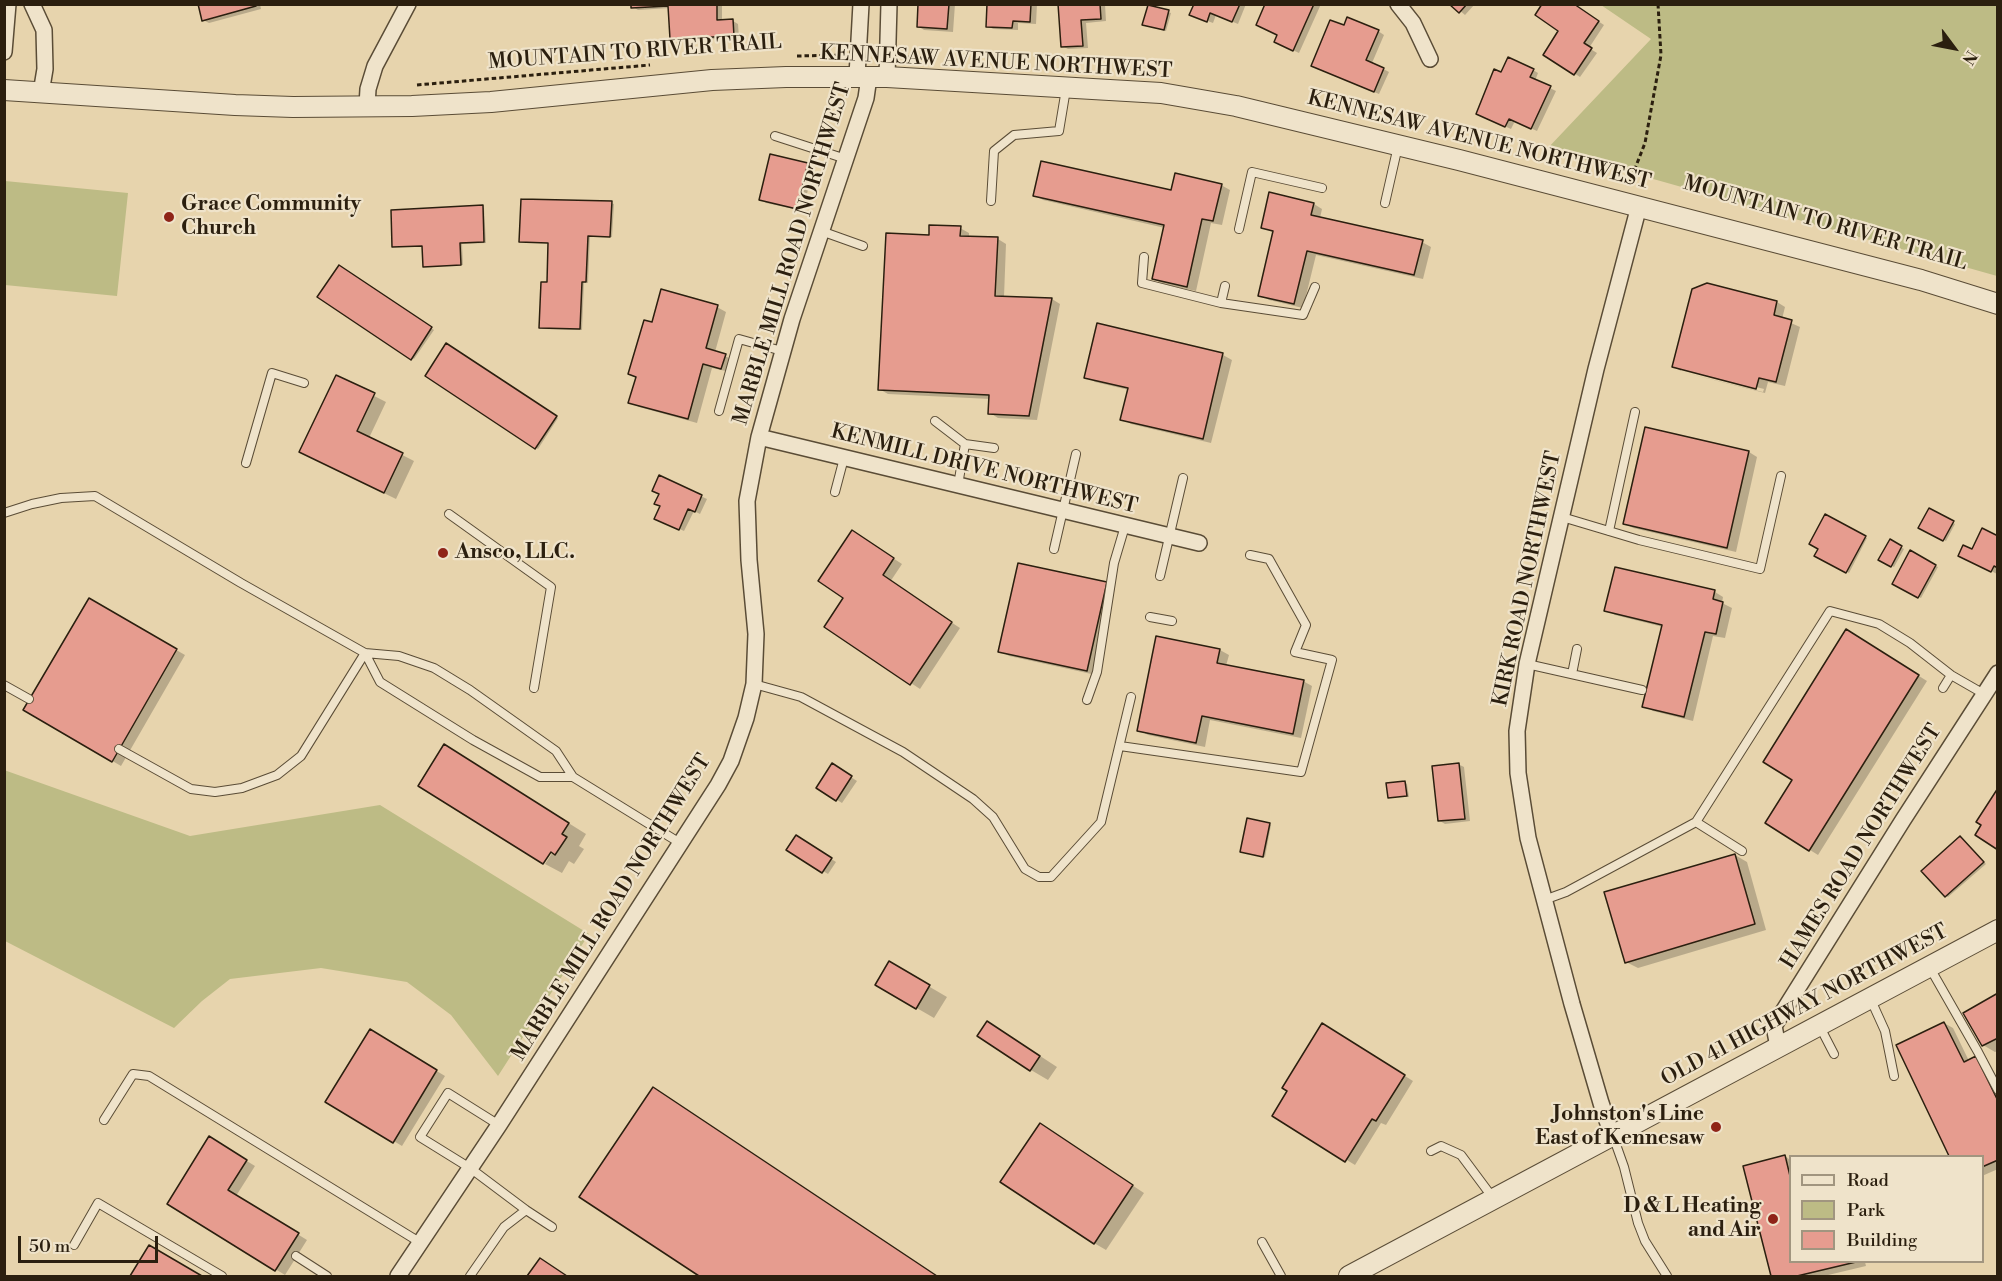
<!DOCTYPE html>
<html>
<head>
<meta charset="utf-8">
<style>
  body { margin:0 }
  #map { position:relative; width:2002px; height:1281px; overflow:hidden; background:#e7d4ad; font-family:"Libre Bodoni",serif }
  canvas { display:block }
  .frame { position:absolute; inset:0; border:6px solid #2b1f0f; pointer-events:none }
  .legend { position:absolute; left:1789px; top:1155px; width:195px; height:108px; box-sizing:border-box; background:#efe3ca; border:2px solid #a1957f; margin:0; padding:8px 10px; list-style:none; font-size:18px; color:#2b1f0f }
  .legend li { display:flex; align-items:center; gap:12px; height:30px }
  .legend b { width:30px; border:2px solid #a1957f }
  .north { position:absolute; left:1924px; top:18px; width:60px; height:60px; -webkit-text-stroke:4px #efe3ca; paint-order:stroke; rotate:122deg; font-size:16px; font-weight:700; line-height:24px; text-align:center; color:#2b1f0f }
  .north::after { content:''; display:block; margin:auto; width:21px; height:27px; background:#2b1f0f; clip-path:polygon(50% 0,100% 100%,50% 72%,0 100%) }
  .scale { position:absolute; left:18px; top:1236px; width:140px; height:27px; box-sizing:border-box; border:3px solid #2b1f0f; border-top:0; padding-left:8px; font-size:18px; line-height:21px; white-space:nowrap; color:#2b1f0f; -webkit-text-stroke:4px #efe3ca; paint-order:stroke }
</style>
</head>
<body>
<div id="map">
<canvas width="2002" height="1281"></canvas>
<div class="frame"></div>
<ul class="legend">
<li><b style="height:8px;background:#efe3ca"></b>Road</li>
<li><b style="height:16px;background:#bdbb85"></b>Park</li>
<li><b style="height:16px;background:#e69c8f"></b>Building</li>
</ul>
<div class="north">N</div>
<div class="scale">50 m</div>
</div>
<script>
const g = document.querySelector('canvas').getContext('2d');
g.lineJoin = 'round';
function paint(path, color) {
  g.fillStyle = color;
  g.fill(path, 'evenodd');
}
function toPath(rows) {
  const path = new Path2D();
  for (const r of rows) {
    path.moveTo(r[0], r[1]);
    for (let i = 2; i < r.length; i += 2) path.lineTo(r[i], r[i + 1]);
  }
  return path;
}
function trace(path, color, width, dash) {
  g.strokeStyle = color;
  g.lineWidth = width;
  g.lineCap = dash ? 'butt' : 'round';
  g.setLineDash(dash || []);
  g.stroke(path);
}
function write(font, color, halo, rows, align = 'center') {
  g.font = font + ' "Libre Bodoni",serif';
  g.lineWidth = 4.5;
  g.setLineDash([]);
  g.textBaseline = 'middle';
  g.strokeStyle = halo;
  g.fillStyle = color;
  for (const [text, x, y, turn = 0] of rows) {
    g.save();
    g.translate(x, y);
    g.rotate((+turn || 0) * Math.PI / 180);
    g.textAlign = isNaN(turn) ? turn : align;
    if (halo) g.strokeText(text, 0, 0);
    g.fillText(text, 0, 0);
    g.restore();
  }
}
const green = toPath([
  [1601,5,1997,5,1997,276,1547,149,1651,39],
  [5,181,128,193,117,296,5,285],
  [4,770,190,836,380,805,589,934,498,1076,451,1015,407,982,321,968,230,979,202,1001,174,1028,5,941]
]);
const shadow = toPath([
  [199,4,260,4,261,9,209,23,203,20],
  [632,4,720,4,722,6,722,21,733,21,738,24,739,38,677,41,671,38,670,8,638,10,633,7],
  [920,4,955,4,953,32,924,30,918,26],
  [989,4,1037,4,1036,24,1018,23,1018,30,993,29,988,26],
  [1060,4,1105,4,1106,21,1086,23,1088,48,1068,49,1062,46],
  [1195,4,1246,4,1238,24,1216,15,1213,23,1197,17],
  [1267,4,1321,4,1299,53,1282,45],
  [1452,4,1475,4,1465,15],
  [1572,4,1604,25,1589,48,1597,53,1580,77,1545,54,1560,30],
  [1149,7,1171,13,1166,31,1146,26],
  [1344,27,1378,31,1384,35,1372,63,1389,72,1379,94,1318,69],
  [1533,70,1538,73,1535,81,1556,91,1537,131,1515,121,1511,129,1483,116,1501,74],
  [807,164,813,168,803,211,766,203,761,199],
  [1221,185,1230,190,1222,225,1211,223,1196,291,1163,284,1154,279,1165,228,1043,200,1035,195,1172,192],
  [611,203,614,204,612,237,590,236,588,283,584,282,582,330,543,329,541,327,548,284,549,243],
  [1314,204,1322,209,1320,218,1422,242,1431,247,1423,279,1316,255,1303,308,1269,300,1260,295,1274,233,1262,227],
  [482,207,484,208,486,243,462,244,463,265,426,267,424,266,423,246,394,246],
  [960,228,969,233,969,237,998,239,1006,244,1004,297,1052,299,1060,304,1037,420,998,418,990,413,990,399,888,394,879,389,930,236],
  [339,267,434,330,414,359,319,297],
  [1777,302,1785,307,1782,319,1800,327,1785,386,1768,382,1765,393,1682,372,1763,392,1764,389,1681,368,1681,371,1674,367],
  [717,307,726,312,715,352,734,360,730,372,712,368,697,423,639,407,630,402,637,378,630,374,653,324],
  [1098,325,1223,355,1232,360,1211,443,1131,424,1122,419,1129,390,1095,382,1086,377],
  [447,345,558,418,538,449,427,376],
  [337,377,386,402,369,438,414,461,396,499,312,458],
  [1749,452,1757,457,1736,552,1633,528,1624,523],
  [660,477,707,499,700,514,694,511,684,531,662,521],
  [1930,510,1955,524,1946,541,1920,527],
  [1826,516,1867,538,1849,573,1816,555,1820,548],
  [861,537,902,564,890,582,960,628,920,689,826,627,845,598],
  [1998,537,1997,574,1966,558,1972,551],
  [1890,541,1904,549,1894,567,1880,560],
  [1911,552,1938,567,1921,598,1894,584],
  [1106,583,1115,588,1096,675,1009,656,1000,651],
  [1715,592,1723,597,1722,603,1732,608,1725,638,1713,636,1693,721,1653,711,1644,706,1663,627,1615,615,1606,610],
  [89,600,185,655,121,766,25,710],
  [1855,636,1927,681,1818,855,1767,823,1794,780],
  [1220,650,1229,655,1226,666,1303,681,1312,686,1301,738,1210,720,1205,747,1148,735,1139,730],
  [463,757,586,834,579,846,584,849,574,864,569,861,562,873,545,864,556,847],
  [1458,764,1464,767,1470,821,1445,824,1440,821],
  [832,765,857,781,842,803,818,788],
  [1405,782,1407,784,1409,797,1389,797],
  [1269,824,1271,825,1265,857,1242,852],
  [797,837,836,862,828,874,788,850],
  [1961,837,1986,864,1948,897,1946,896],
  [1735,855,1747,862,1766,930,1638,968,1626,962],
  [889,963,947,997,934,1018,877,985],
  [1998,995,1998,1051,1995,1052,1983,1045,1965,1014],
  [1944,1023,1953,1028,1969,1061,1976,1058,1985,1063,1998,1090,1998,1169,1982,1176,1982,1156,1951,1156,1898,1046],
  [1323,1025,1413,1081,1386,1125,1381,1123,1355,1165,1274,1116],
  [370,1031,445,1076,402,1146,327,1101],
  [1005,1033,1057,1067,1048,1080,1031,1070],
  [658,1092,935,1276,702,1276,582,1196],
  [1052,1132,1144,1193,1106,1250,1094,1243],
  [209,1138,255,1166,236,1196,307,1240,285,1275,169,1204],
  [1785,1156,1790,1160,1790,1262,1865,1262,1866,1266,1824,1276,1772,1276,1745,1167],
  [150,1247,161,1253,200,1276,131,1276],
  [540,1260,546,1263,565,1276,528,1276]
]);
const building = toPath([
  [198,4,256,4,256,6,202,21,198,4],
  [631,4,717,4,717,20,733,19,734,36,670,39,668,6,631,8,631,4],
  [918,4,949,4,947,29,917,27,918,4],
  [987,4,1031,4,1030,22,1013,21,1012,28,986,27,987,4],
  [1058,4,1100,4,1101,19,1081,20,1083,46,1061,47,1058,4],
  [1194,4,1240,4,1232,22,1210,13,1207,22,1189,15,1194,4],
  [1265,4,1314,4,1293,51,1274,42,1277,35,1256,25,1265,4],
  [1449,4,1467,4,1459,13,1449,4],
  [1542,4,1574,4,1599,21,1584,43,1592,48,1574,75,1543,55,1558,31,1535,15,1542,4],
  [1148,5,1169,10,1164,30,1142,25,1148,5],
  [1347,17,1379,30,1366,60,1384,68,1374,92,1311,66,1330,20,1344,25,1347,17],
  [1508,57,1534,69,1530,77,1551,86,1531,129,1509,119,1505,127,1476,114,1494,69,1501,72,1508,57],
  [770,154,808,163,797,209,759,200,770,154],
  [1041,161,1171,190,1175,173,1222,184,1213,221,1202,219,1187,287,1152,279,1164,225,1033,196,1041,161],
  [1269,192,1314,203,1311,215,1423,240,1414,275,1307,251,1294,304,1258,296,1273,231,1261,228,1269,192],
  [521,199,612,201,610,237,588,236,586,282,582,282,580,329,539,328,541,282,547,282,548,243,519,242,521,199],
  [483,205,484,242,460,243,461,265,423,267,422,246,392,247,391,210,483,205],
  [929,225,961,226,960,236,998,237,995,296,1052,298,1029,416,988,414,989,395,878,390,886,233,929,235,929,225],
  [339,265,432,327,411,360,317,297,339,265],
  [1707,283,1777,301,1774,315,1792,320,1776,382,1759,378,1756,389,1672,367,1692,289,1707,283],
  [661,289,718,305,706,348,726,354,721,369,703,364,688,419,628,403,636,377,628,374,644,320,652,322,661,289],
  [1097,323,1223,353,1203,439,1120,420,1128,388,1084,378,1097,323],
  [446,343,557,416,535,449,425,376,446,343],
  [336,375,375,393,357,431,403,453,384,493,299,452,336,375],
  [1645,427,1749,451,1727,548,1623,524,1645,427],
  [659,475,702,495,695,512,688,509,679,530,654,519,660,506,654,504,659,494,652,491,659,475],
  [1929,508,1954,521,1943,541,1918,528,1929,508],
  [1825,514,1866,536,1846,573,1814,556,1818,549,1809,544,1825,514],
  [1982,528,1998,536,1998,568,1994,566,1991,572,1958,556,1963,545,1972,549,1982,528],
  [852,530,894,558,883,575,952,622,910,685,824,627,843,598,818,581,852,530],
  [1890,539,1902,546,1891,567,1878,560,1890,539],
  [1910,550,1936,565,1918,598,1892,584,1910,550],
  [1018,563,1107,582,1087,671,998,652,1018,563],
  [1615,567,1715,590,1713,599,1723,602,1716,634,1705,632,1684,717,1642,707,1662,625,1604,611,1615,567],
  [89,598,177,649,112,762,23,710,89,598],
  [1846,629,1919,675,1809,851,1765,823,1792,780,1763,762,1846,629],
  [1156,636,1220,649,1217,663,1304,680,1293,734,1202,716,1196,743,1137,731,1156,636],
  [444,744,569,823,562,834,567,837,555,855,551,852,543,864,418,786,444,744],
  [832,763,852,776,836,801,816,788,832,763],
  [1459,763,1465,819,1438,821,1432,766,1459,763],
  [1405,781,1407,796,1388,798,1386,783,1405,781],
  [1998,788,1998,850,1975,835,1981,825,1976,822,1998,788],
  [1247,818,1270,823,1263,857,1240,852,1247,818],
  [796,835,832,858,822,873,786,850,796,835],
  [1960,836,1984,862,1945,897,1921,871,1960,836],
  [1735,854,1755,924,1625,963,1604,892,1735,854],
  [889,961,930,985,916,1009,875,985,889,961],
  [1998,993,1998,1038,1982,1046,1963,1013,1998,993],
  [987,1021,1040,1056,1030,1071,977,1036,987,1021],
  [1944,1022,1964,1062,1976,1056,1998,1101,1998,1160,1982,1167,1982,1156,1949,1156,1896,1045,1944,1022],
  [1322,1023,1405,1075,1376,1121,1372,1119,1345,1162,1272,1116,1287,1091,1282,1088,1322,1023],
  [370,1029,437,1070,393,1143,325,1102,370,1029],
  [653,1087,937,1276,699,1276,579,1197,653,1087],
  [1040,1123,1133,1185,1094,1244,1000,1182,1040,1123],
  [209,1136,247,1160,228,1190,299,1233,275,1271,167,1204,209,1136],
  [1785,1155,1790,1176,1790,1262,1856,1262,1797,1276,1771,1276,1743,1166,1785,1155],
  [149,1245,202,1276,130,1276,149,1245],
  [540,1258,567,1276,527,1276,540,1258]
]);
const path = toPath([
  [797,56,841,55],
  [905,57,934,59],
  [417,85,650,65],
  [1629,184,1645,143,1661,55,1658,4]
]);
const service = toPath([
  [775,136,846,159],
  [991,201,994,151,1014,135,1059,131,1066,89],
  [1385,203,1398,146],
  [1239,229,1252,172,1322,188],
  [821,231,863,246],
  [1144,257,1142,283,1221,303,1225,286],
  [1221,303,1303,315,1315,287],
  [719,411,739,339,782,351],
  [935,421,965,444,994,448],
  [246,463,272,373,304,383],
  [958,485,965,444],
  [835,492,844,458],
  [4,513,32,504,61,498,95,496,241,583,365,653,301,756,277,775,242,788,215,792,191,789,119,749],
  [449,514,551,587,534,688],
  [1562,517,1639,540,1760,569,1781,476],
  [1609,531,1635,412],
  [1054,549,1076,454],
  [1160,576,1183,478],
  [1150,617,1172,621],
  [365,653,399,656,434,668,470,690,556,751,573,777,680,843],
  [365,653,380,682,473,740,540,777,573,777],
  [1527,664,1642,690],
  [1572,674,1577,649],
  [754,684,801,697,903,752,973,799,993,817,1025,869,1039,877,1051,877,1101,822,1131,697],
  [4,685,29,699],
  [1943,688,1951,675],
  [1087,700,1097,672,1114,563,1125,526],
  [1120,746,1301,772,1332,660,1295,652,1306,625,1269,559,1250,555],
  [1696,822,1830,611,1879,624,1910,643,1951,675,1984,694],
  [1544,900,1566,892,1696,822,1742,851],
  [1930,968,1978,1052,1998,1090],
  [1871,1000,1885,1031,1894,1076],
  [1820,1027,1834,1054],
  [104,1120,133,1074,149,1076,421,1243],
  [499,1125,448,1093,420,1137,470,1168,526,1210,552,1227],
  [1613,1136,1624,1167,1638,1223,1645,1241,1667,1276],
  [1431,1151,1441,1146,1461,1155,1493,1198],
  [1262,1242,1281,1276],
  [74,1245,98,1203,222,1276],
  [296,1256,327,1276],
  [470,1276,504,1227,526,1210]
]);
const minor = toPath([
  [32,4,44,30,45,69,41,93],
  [1398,4,1413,23,1430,59],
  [4,52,8,4],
  [857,76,861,4],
  [887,77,889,4],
  [367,106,368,89,375,66,408,4],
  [759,437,1199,543],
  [1778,1047,1774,1026,1903,820,1998,673],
  [1612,1135,1601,1103,1572,1004,1528,838,1518,773,1517,731,1527,664,1596,369,1639,206],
  [398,1276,499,1125,718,785,731,761,746,718,754,684,756,634,749,560,747,501,759,437,792,319,866,98,869,77]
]);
const tertiary = toPath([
  [4,90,235,105,293,107,412,106,491,102,712,80,786,77,887,77,1161,93,1236,106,1459,160,1921,280,1998,304],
  [1349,1276,1998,930]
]);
const markers = [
  [169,217,6,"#8f2418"],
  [443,553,6,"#8f2418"],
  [1716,1127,6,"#8f2418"],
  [1773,1219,6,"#8f2418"]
];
const streetNames = [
  ["MOUNTAIN TO RIVER TRAIL",635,53,-4],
  ["KENNESAW AVENUE NORTHWEST",996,63,3],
  ["KENNESAW AVENUE NORTHWEST",1479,141,14],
  ["MOUNTAIN TO RIVER TRAIL",1825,224,16],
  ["MARBLE MILL ROAD NORTHWEST",793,254,-73],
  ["KENMILL DRIVE NORTHWEST",984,470,14],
  ["KIRK ROAD NORTHWEST",1528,579,-78],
  ["HAMES ROAD NORTHWEST",1862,847,-58],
  ["MARBLE MILL ROAD NORTHWEST",612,908,-58],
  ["OLD 41 HIGHWAY NORTHWEST",1805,1006,-28]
];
const poiNames = [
  ["Grace Community",181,205],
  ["Church",181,229],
  ["Ansco, LLC.",455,553],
  ["Johnston's Line",1704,1115,"right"],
  ["East of Kennesaw",1704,1139,"right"],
  ["D & L Heating",1761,1207,"right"],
  ["and Air",1761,1231,"right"]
];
paint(green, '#bdbb85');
paint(shadow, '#0003');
paint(building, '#e69c8f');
trace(building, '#2b1f0f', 1.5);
trace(service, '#5a4c36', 10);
trace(minor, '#5a4c36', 18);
trace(tertiary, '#5a4c36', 22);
trace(path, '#2b1f0f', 3, [4.5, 3]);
trace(service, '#efe3ca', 8);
trace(minor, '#efe3ca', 15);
trace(tertiary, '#efe3ca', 20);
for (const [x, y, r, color] of markers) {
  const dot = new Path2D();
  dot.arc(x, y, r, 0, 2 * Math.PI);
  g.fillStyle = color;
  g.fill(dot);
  trace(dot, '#efe3ca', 2);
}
write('21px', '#2b1f0f', '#efe3ca', streetNames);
write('bold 21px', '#2b1f0f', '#efe3ca', poiNames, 'left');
</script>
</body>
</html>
